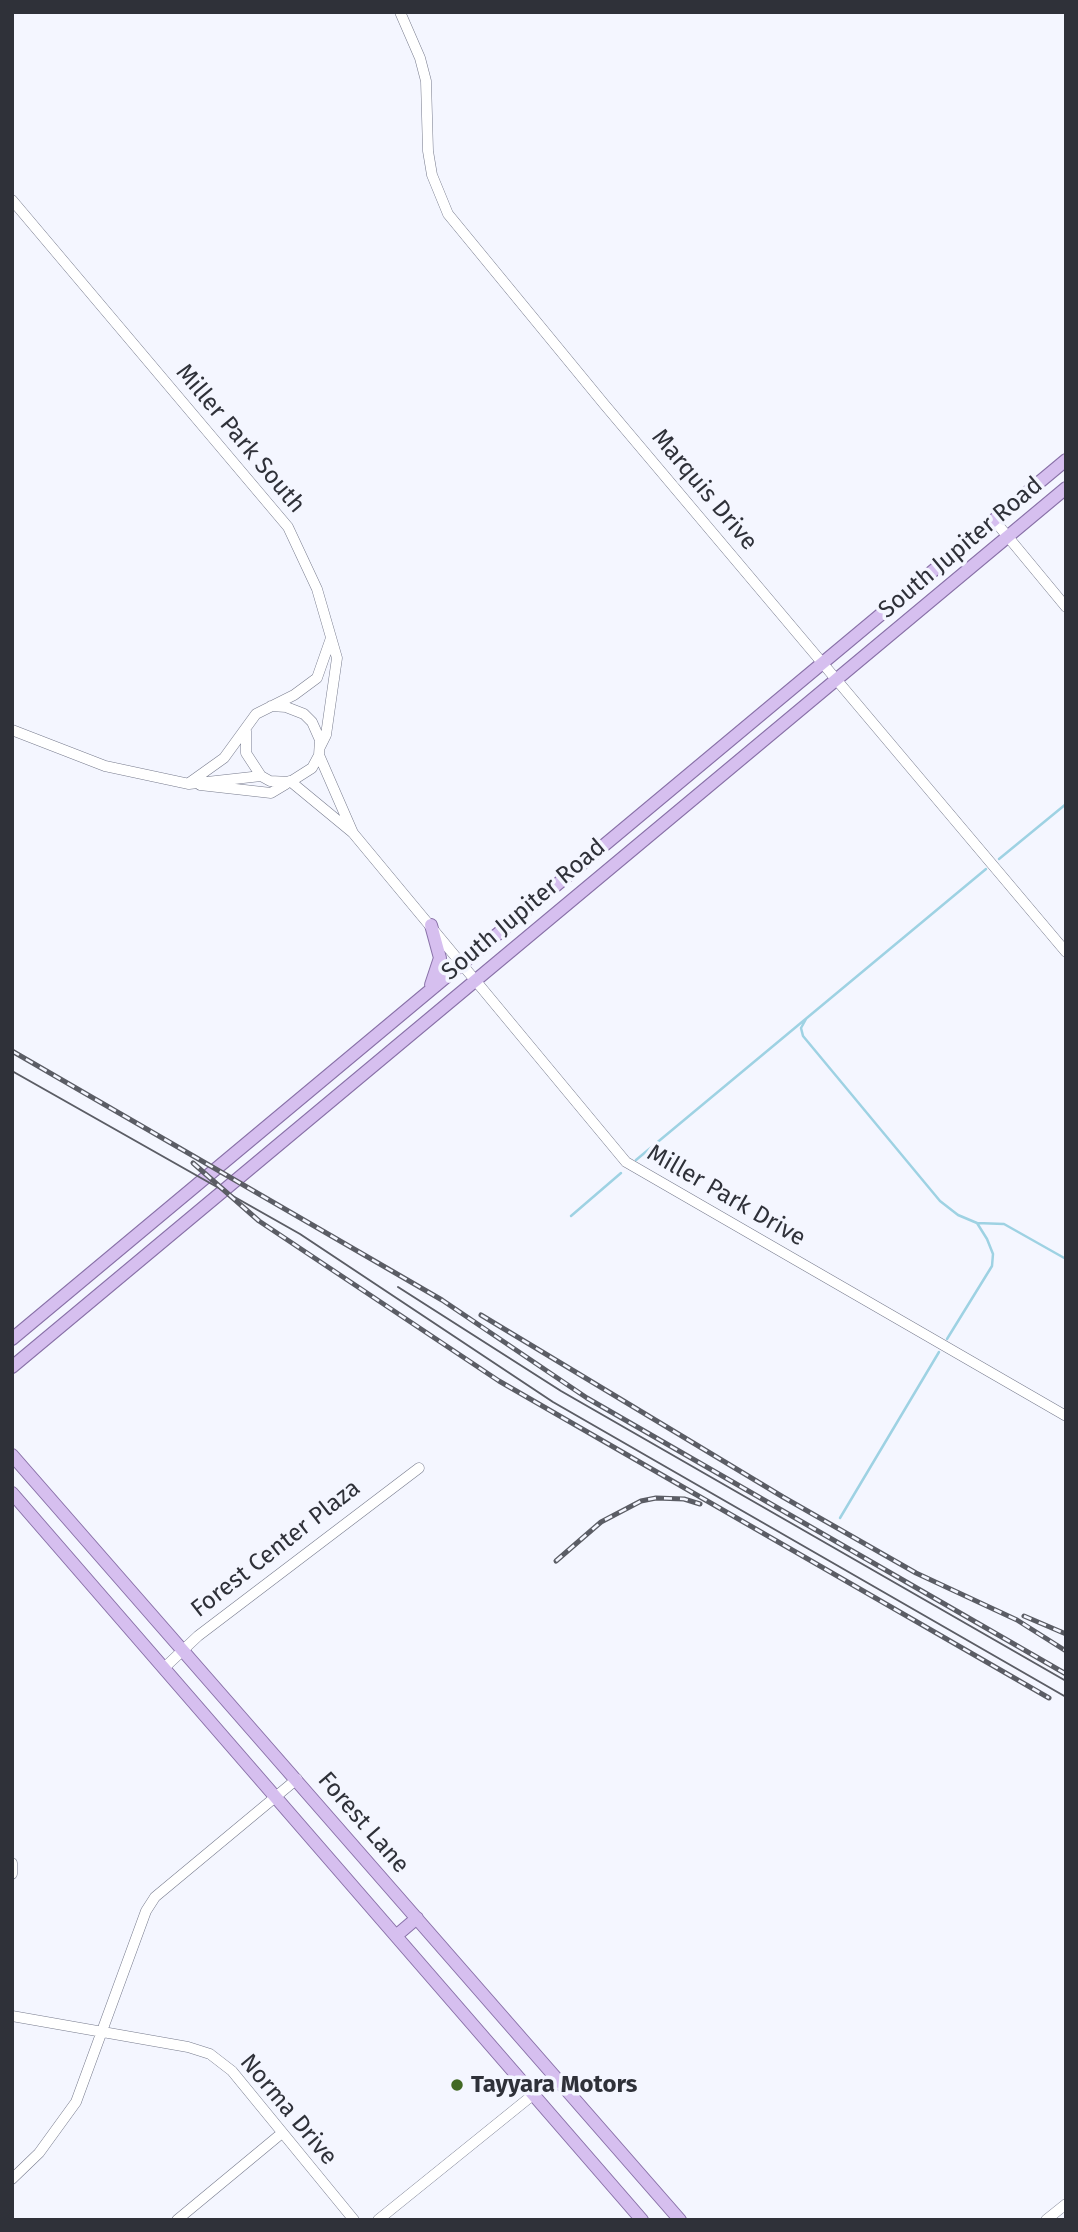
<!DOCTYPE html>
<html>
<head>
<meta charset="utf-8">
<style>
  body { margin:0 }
  #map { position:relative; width:1078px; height:2232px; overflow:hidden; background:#f4f6ff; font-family:"Fira Sans",sans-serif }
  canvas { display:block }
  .frame { position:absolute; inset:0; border:14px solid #2f3139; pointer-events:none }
</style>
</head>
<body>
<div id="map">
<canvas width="1078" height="2232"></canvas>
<div class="frame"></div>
</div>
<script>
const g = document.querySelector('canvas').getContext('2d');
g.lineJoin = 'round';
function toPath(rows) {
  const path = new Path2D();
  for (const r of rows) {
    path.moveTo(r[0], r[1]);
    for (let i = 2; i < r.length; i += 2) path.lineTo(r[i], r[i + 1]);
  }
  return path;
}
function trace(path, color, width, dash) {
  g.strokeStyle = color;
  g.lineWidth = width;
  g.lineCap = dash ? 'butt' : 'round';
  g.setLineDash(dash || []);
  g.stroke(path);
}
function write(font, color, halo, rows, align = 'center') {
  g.font = font + ' "Fira Sans",sans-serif';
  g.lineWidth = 7;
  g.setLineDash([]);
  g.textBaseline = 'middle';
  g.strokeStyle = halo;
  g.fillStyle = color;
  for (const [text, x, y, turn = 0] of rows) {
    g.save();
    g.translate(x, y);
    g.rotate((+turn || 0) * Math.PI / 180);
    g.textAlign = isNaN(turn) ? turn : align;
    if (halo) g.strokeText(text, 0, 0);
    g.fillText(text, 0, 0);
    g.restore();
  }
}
const stream = toPath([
  [999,859,1066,804],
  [806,1019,801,1028,803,1036,940,1201,958,1215,977,1223,987,1239,993,1254,992,1266,947,1339],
  [636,1160,986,869],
  [571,1216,621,1173],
  [977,1223,1004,1224,1066,1259],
  [840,1518,939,1352]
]);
const minor = toPath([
  [400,12,420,58,426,81,428,151,432,175,448,214,604,404,1066,952],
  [12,200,288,527,317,589,337,658,326,735,320,747],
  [994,520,1066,607],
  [12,730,105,766,189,784,261,776,270,781,290,782,312,768,319,755,320,740,312,722,304,714,286,707,271,706],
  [246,731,246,753,261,776],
  [319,755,353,833],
  [290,781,353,833,626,1162,1066,1416],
  [189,783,224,758,256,714,294,695,317,678,331,638],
  [200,785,271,793,286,784],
  [164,1668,198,1636,419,1468],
  [12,1863,12,1874],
  [12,2016,188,2047,210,2054,232,2071,354,2220],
  [12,2179,39,2153,76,2102,146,1911,155,1897,297,1779],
  [177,2220,282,2133],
  [378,2220,555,2077],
  [1046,2220,1066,2204]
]);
const major = toPath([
  [431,925,440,958,431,985],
  [12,1339,1066,460],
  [12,1367,1066,488],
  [12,1455,680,2220],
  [12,1493,642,2220],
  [397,1935,417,1918]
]);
const tram = toPath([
  [12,1071,300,1234,553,1402,1066,1697],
  [398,1287,561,1391,1066,1681]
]);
const rail = toPath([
  [12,1051,442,1300,587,1398,1066,1674],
  [193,1163,259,1221,499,1381,1049,1698],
  [481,1315,783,1497,916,1573,1017,1620,1066,1651],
  [556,1561,601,1522,641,1501,656,1498,684,1499,700,1504],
  [1024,1616,1066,1634]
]);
const markers = [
  [457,2085,7,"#426924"]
];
const streetNames = [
  ["Miller Park South",240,439,50],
  ["Marquis Drive",704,490,50],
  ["South Jupiter Road",961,548,-40],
  ["South Jupiter Road",524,910,-40],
  ["Miller Park Drive",726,1196,30],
  ["Forest Center Plaza",276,1549,-38],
  ["Forest Lane",363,1823,49],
  ["Norma Drive",288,2110,50]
];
const poiNames = [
  ["Tayyara Motors",471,2085]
];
trace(stream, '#9ed2e3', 2.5);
trace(minor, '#777b8d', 11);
trace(major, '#8971a8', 14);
trace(minor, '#fff', 10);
trace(major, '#d6bfef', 12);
trace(tram, '#5b5d65', 2);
trace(rail, '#5b5d65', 5);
trace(rail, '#f4f6ff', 2.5, [8]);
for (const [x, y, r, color] of markers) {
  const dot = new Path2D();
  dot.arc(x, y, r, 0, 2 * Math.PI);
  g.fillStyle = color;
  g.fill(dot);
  trace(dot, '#f4f6ff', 2.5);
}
write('24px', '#2f3139', '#f4f6ff', streetNames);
write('bold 24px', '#2f3139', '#f4f6ff', poiNames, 'left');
</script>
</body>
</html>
